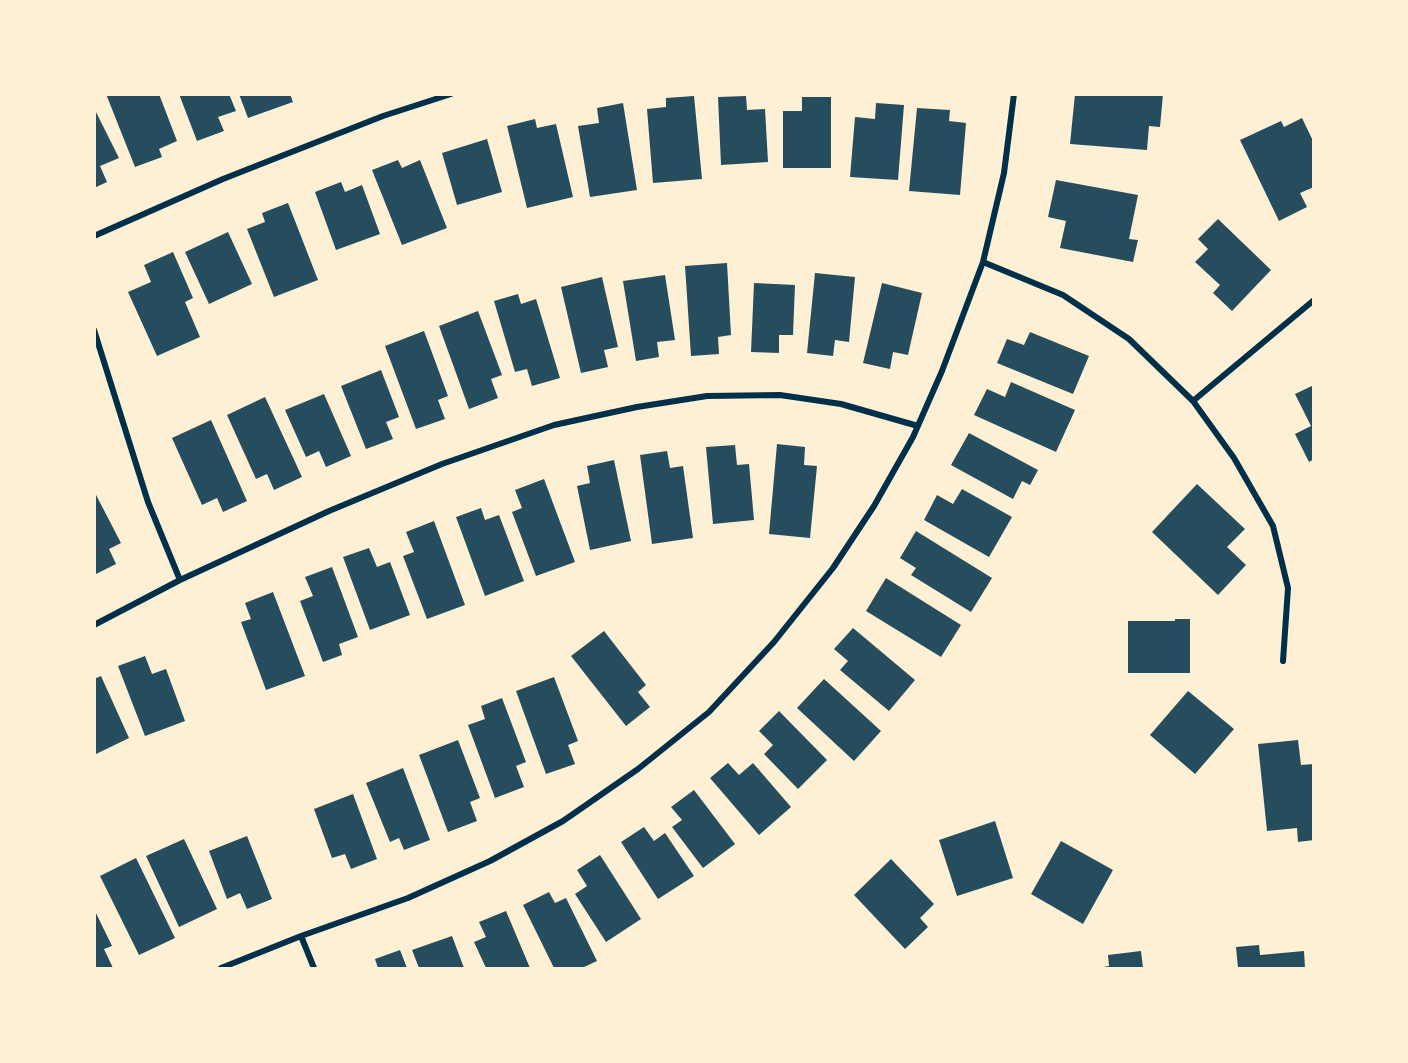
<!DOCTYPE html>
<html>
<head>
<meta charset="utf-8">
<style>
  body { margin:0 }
  #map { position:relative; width:1408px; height:1063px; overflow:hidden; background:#fdf0d5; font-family:Signika,sans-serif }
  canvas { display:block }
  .frame { position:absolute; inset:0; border:96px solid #fdf0d5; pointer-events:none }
</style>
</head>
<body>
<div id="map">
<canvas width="1408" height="1063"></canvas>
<div class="frame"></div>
</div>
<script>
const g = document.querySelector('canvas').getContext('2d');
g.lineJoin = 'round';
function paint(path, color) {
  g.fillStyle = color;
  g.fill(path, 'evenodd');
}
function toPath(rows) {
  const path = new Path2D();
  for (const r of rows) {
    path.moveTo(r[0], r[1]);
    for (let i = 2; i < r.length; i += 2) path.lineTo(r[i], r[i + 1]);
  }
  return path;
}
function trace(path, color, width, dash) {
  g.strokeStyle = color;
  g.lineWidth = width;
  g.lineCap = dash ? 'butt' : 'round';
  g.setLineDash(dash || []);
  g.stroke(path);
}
const building = toPath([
  [106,94,159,94,177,141,159,149,162,157,135,167],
  [179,94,229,94,236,111,218,117,224,131,197,141],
  [239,94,290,94,293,102,248,118],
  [1075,94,1163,94,1160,127,1149,126,1147,150,1070,144],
  [694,96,702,179,653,183,647,109,666,107,666,98],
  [746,96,747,110,765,109,768,162,721,165,718,97],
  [802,97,831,97,831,168,783,168,783,111,802,111],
  [623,103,637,190,590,197,578,126,599,123,597,108],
  [876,103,904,105,898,180,850,177,855,117,875,119],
  [94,108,119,158,100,166,107,182,94,188],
  [917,108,950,110,949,121,966,123,960,195,909,191],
  [1302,118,1314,143,1314,187,1300,193,1307,207,1279,221,1240,140,1281,121,1284,127],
  [535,119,537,128,556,124,573,197,527,208,507,126],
  [487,139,502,192,457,205,442,153],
  [398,160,402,168,420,160,447,228,402,245,372,170],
  [1056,180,1138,195,1129,239,1138,240,1133,262,1060,248,1066,221,1048,217],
  [341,182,345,192,362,185,380,234,336,250,315,192],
  [288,203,318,280,274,297,247,229,265,222,262,213],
  [1218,219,1271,270,1232,311,1213,293,1220,285,1195,262,1208,249,1198,239],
  [228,232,252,284,209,304,185,252],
  [173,252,193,298,185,302,200,337,157,356,128,292,151,282,144,265],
  [727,263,731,335,718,337,719,354,691,356,685,266],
  [815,273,855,277,849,342,835,340,833,356,807,353],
  [665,275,675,340,657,342,659,357,636,361,623,281],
  [602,277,618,347,604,350,608,367,581,373,561,287],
  [754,283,795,285,793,335,779,335,779,353,751,352],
  [882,283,922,293,908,355,893,352,890,369,863,363],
  [518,294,521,304,536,299,560,378,532,386,527,369,515,372,494,301],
  [478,311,502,375,491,379,498,398,469,409,439,326],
  [424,331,448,396,438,400,445,419,416,429,385,346],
  [1030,332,1089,356,1073,394,997,363,1007,339,1024,345],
  [381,370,399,417,386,422,393,439,366,449,341,386],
  [1011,382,1075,410,1056,452,974,415,987,389,1005,397],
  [1314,385,1314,459,1309,462,1295,434,1311,426,1295,394],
  [324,394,351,456,326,467,319,451,306,457,285,410],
  [265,397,302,477,274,490,267,474,256,479,227,415],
  [211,420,247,501,223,512,217,498,202,505,172,438],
  [969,433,1038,470,1030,485,1022,481,1013,499,951,465],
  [777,444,805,447,804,465,817,466,810,538,769,534],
  [735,445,737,465,749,464,754,520,713,524,706,447],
  [667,451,670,468,683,466,693,538,652,544,640,455],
  [614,460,631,541,590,550,577,486,590,483,587,466],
  [544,479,575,562,536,576,512,512,522,508,515,490],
  [1197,484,1245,529,1227,547,1246,565,1218,595,1152,532],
  [962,489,1012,517,989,557,924,520,937,495,953,504],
  [94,491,121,543,109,549,116,564,94,575],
  [481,508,485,520,499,515,524,581,485,596,456,517],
  [434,521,465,605,427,619,403,556,414,552,406,532],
  [916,531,992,578,971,612,911,575,916,568,900,558],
  [369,548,377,567,390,562,410,615,370,630,343,557],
  [332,567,358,637,339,644,342,655,323,662,300,601,313,596,305,577],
  [886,578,961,625,941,657,866,611],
  [273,592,305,676,266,690,241,622,251,619,245,603],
  [1175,619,1190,619,1190,673,1128,673,1128,621,1175,621],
  [853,628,915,680,889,711,840,670,848,661,834,649],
  [604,631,646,685,638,692,650,707,626,726,571,656],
  [145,656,152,674,166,669,185,721,145,736,118,666],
  [101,676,129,738,94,755,94,679],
  [554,677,578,741,568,745,575,764,546,774,516,691],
  [824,679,881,731,854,761,797,708],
  [1188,691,1234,729,1195,774,1150,735],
  [502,698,526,762,516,766,524,787,495,798,468,725,485,719,481,706],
  [779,711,827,760,798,789,764,754,773,745,759,731],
  [458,740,480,798,470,802,477,821,448,832,419,755],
  [1298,740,1301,765,1314,764,1314,840,1298,842,1297,828,1267,831,1258,744],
  [728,763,739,775,753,763,791,807,759,835,710,778],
  [403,768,430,840,404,850,399,838,390,842,366,783],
  [694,790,735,844,703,868,672,827,682,820,671,807],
  [353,794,377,859,351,869,345,854,332,858,314,809],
  [995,821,1013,878,957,896,939,840],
  [644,827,654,841,665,833,694,876,658,899,621,842],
  [247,836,272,899,247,909,240,893,227,899,209,851],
  [184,839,217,909,179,927,146,856],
  [1061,841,1113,870,1083,924,1031,894],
  [600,855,641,919,606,942,575,894,587,886,577,870],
  [136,858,175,938,139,955,100,876],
  [891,859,934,904,920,918,928,927,905,949,854,895],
  [549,892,555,903,566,898,597,961,582,968,554,968,523,905],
  [94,909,112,946,104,949,113,968,94,968],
  [506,911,530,968,486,968,474,942,486,937,479,922],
  [452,936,464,968,419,968,412,950],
  [1259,945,1260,955,1304,951,1305,968,1238,968,1236,947],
  [400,950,407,968,378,968,375,959],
  [1141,951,1143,968,1103,968,1103,967,1109,966,1108,955]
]);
const minor = toPath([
  [94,236,223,179,383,116,451,94],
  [983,262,1063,295,1129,339,1193,401,1234,458,1273,526,1288,588,1283,661],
  [94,330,148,502,180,580],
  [1193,401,1314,300],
  [94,625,180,580,329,511,442,464,554,425,637,407,707,396,780,395,841,404,918,426],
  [301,936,314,968],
  [221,968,301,936,408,898,490,861,563,821,638,769,709,712,774,642,833,568,874,506,913,437,942,371,983,262,1004,173,1014,94]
]);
paint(building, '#264d5e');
trace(minor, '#003049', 6);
</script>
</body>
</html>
